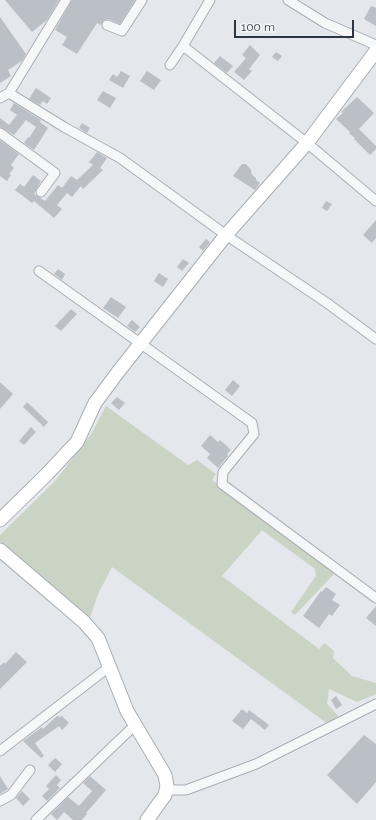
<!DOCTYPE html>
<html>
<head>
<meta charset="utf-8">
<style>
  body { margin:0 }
  #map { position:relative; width:376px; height:820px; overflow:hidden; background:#e4e7eb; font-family:Raleway,sans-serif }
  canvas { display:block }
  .scale { position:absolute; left:234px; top:20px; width:120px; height:18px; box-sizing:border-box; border:2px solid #2c3542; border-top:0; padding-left:5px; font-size:12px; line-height:14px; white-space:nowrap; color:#2c3542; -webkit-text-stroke:3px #f3f6f8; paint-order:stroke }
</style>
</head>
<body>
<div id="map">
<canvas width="376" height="820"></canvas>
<div class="scale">100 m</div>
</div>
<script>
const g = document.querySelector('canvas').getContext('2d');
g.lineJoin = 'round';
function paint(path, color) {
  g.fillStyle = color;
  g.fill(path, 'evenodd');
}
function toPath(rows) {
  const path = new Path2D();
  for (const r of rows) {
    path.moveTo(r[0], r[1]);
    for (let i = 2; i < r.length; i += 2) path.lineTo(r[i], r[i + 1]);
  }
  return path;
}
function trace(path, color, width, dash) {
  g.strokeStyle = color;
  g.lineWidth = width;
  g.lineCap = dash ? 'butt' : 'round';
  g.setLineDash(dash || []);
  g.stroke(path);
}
const green = toPath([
  [106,406,188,465,197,460,216,474,212,480,335,573,295,615,291,612,316,576,315,569,262,530,222,576,319,649,324,643,334,651,333,658,352,676,376,683,376,694,357,702,329,689,327,704,339,717,328,724,112,567,98,594,90,618,0,542,0,535,55,481,92,433]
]);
const building = toPath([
  [5,0,59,0,47,20,32,32],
  [72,0,135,0,120,24,108,19,103,21,101,25,97,23,77,54,62,45,67,37,55,30],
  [371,6,376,8,376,26,364,19],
  [0,17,26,54,22,61,8,70,11,76,0,83],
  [250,45,260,55,249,69,252,71,244,80,234,72,246,58,242,55],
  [276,52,282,56,278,61,272,57],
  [220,56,233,66,227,73,214,63],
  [121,71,130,76,123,88,109,80,113,74,117,77],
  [147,71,161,80,154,90,140,81],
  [36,88,51,98,47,104,43,101,40,105,29,99],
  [103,91,116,98,110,108,97,100],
  [357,97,374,113,359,129,376,146,376,149,370,155,354,139,355,138,349,133,350,132,336,119,343,113,341,112],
  [14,103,41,120,40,122,48,128,34,150,24,143,28,137,29,138,36,127,26,120,14,135,0,127,0,118,9,125,17,115,10,110],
  [82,123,90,128,87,133,79,128],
  [0,140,19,154,11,165,14,168,9,174,11,175,7,181,0,176],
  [97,152,107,158,100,168,103,170,83,189,81,186,72,197,67,193,57,205,62,209,54,218,34,201,32,203,15,190,20,184,24,187,33,175,41,181,34,194,45,201,58,185,62,188,71,176,77,180,93,165,89,162],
  [242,164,246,164,251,170,252,175,256,178,256,180,260,183,255,190,233,176],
  [326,201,332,204,327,211,322,208],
  [376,220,376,238,372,243,363,235],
  [206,239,210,242,203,251,199,247],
  [183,259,189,263,182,271,177,267],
  [58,269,65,274,62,280,54,274],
  [159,273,168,279,163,287,154,281],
  [111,297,126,307,118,318,103,308],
  [71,309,77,314,61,331,55,326],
  [132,320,140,327,135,332,127,326],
  [233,380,240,386,232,396,225,390],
  [0,382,13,394,0,409],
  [117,397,125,403,119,410,111,403],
  [27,402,48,422,44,427,23,407],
  [31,427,36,432,24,445,19,441],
  [210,435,218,442,220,440,231,450,227,454,228,456,218,468,207,458,210,454,201,446],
  [326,587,336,594,332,600,340,605,332,616,329,614,319,628,303,616,321,591,322,592],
  [376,606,376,626,366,618],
  [16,652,27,662,0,689,0,666,4,662,5,664],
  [336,696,342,705,336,709,331,700],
  [242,709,247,713,249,710,269,725,265,730,251,719,243,729,232,721],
  [57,716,60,717,62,716,69,723,62,730,59,726,35,743,44,756,41,758,23,741,42,727,43,729],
  [364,735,376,744,376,782,357,804,327,775],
  [55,758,62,764,55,772,48,765],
  [56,775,61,780,57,785,60,788,47,801,42,796,49,789,46,786],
  [0,776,8,789,0,794],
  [90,776,106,790,86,813,87,814,82,820,73,820,64,812,57,820,51,814,68,797,79,806,92,791,83,783],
  [22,791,30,799,23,806,16,798]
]);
const street = toPath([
  [288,0,325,23,376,45],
  [107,25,122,31,142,0],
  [183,46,307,143,376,201],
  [170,65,183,46,210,0],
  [9,93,64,127,120,158,226,235,327,303,376,339],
  [0,98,9,93,66,0],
  [0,133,55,173,41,192],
  [39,271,252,423,254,434,223,472,222,484,376,598],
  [0,751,109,667],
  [167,790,186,790,256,764,376,704],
  [0,801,11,795,30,770],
  [36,820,135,725]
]);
const secondary = toPath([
  [0,520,47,474,77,442,95,403,118,372,226,235,307,143,376,51],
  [0,550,84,622,98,638,127,711,165,775,167,786,165,795,147,820]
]);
paint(green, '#cad4c5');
paint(building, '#bbc0c7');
trace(street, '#a9aeb5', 11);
trace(secondary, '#a9aeb5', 15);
trace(street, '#f6f7f9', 9);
trace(secondary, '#fff', 13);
</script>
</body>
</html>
